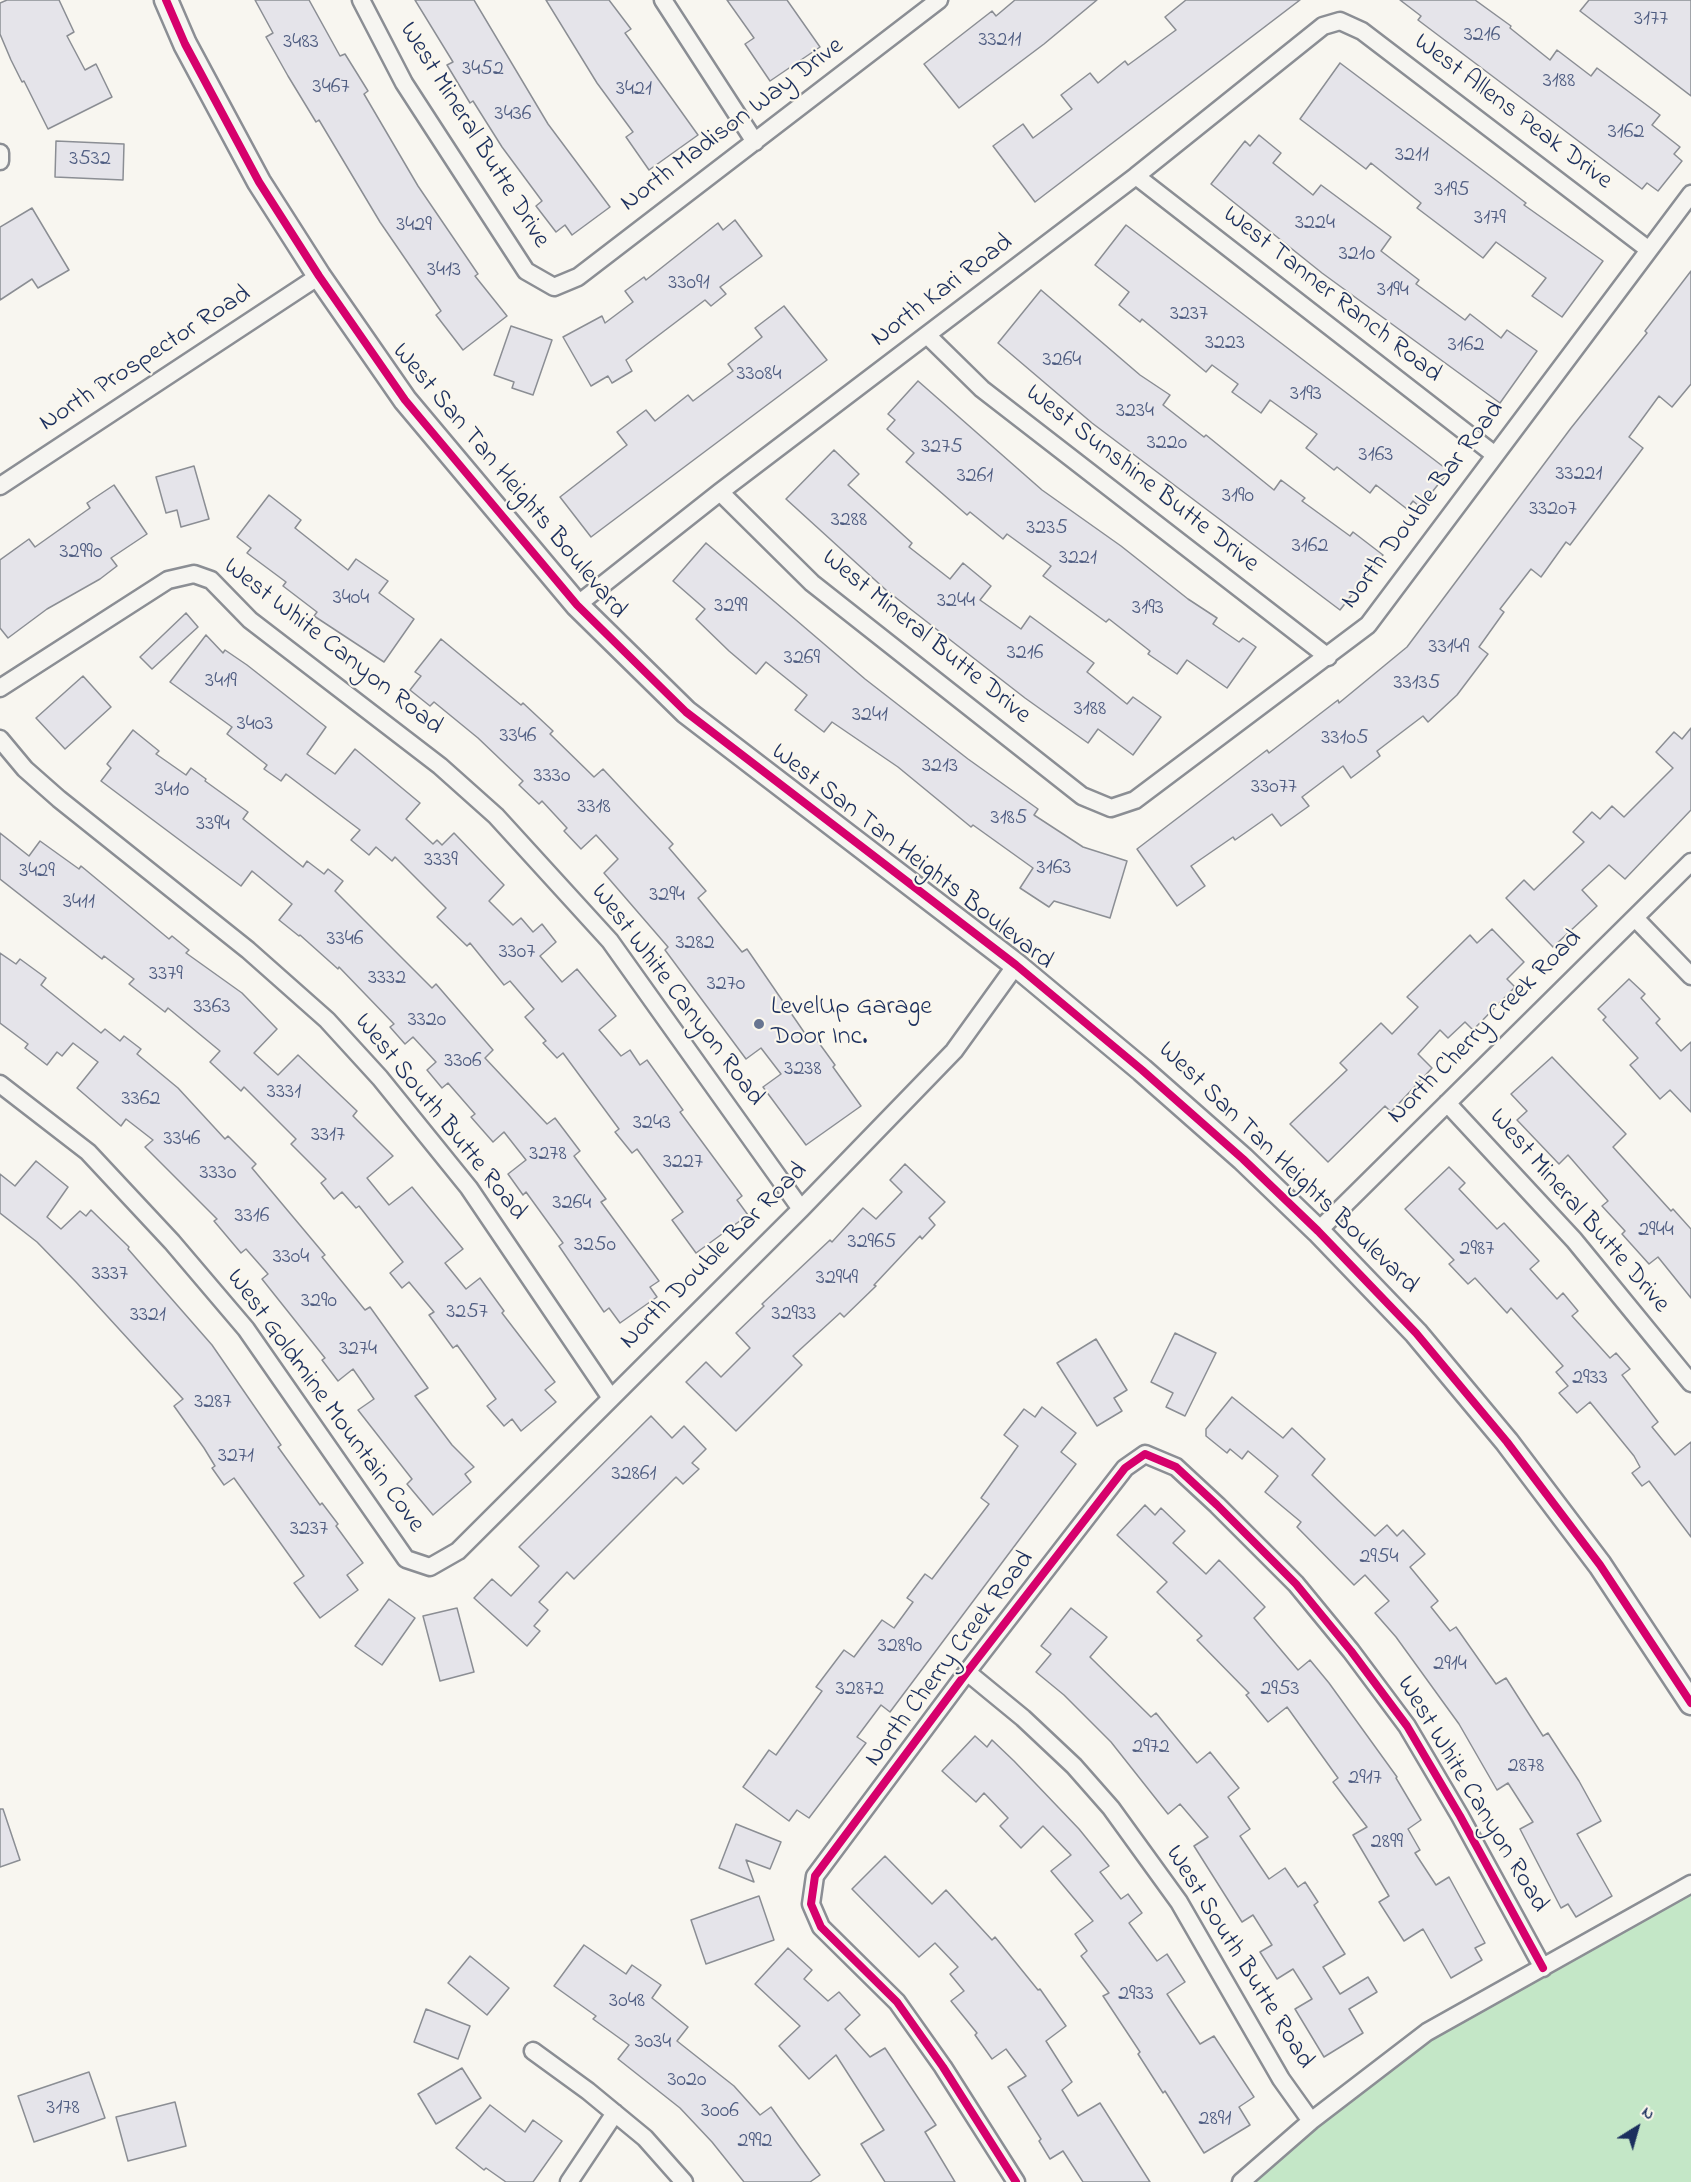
<!DOCTYPE html>
<html>
<head>
<meta charset="utf-8">
<style>
  body { margin:0 }
  #map { position:relative; width:1691px; height:2182px; overflow:hidden; background:#f8f6f0; font-family:"Indie Flower",sans-serif }
  canvas { display:block }
  .north { position:absolute; left:1607px; top:2098px; width:60px; height:60px; -webkit-text-stroke:4px #fbf7ec; paint-order:stroke; rotate:37deg; font-size:16px; font-weight:700; line-height:24px; text-align:center; color:#1b2f5e }
  .north::after { content:''; display:block; margin:auto; width:21px; height:27px; background:#1b2f5e; clip-path:polygon(50% 0,100% 100%,50% 72%,0 100%) }
</style>
</head>
<body>
<div id="map">
<canvas width="1691" height="2182"></canvas>
<div class="north">N</div>
</div>
<script>
const g = document.querySelector('canvas').getContext('2d');
g.lineJoin = 'round';
function paint(path, color) {
  g.fillStyle = color;
  g.fill(path, 'evenodd');
}
function toPath(rows) {
  const path = new Path2D();
  for (const r of rows) {
    path.moveTo(r[0], r[1]);
    for (let i = 2; i < r.length; i += 2) path.lineTo(r[i], r[i + 1]);
  }
  return path;
}
function trace(path, color, width, dash) {
  g.strokeStyle = color;
  g.lineWidth = width;
  g.lineCap = dash ? 'butt' : 'round';
  g.setLineDash(dash || []);
  g.stroke(path);
}
function write(font, color, halo, rows, align = 'center') {
  g.font = font + ' "Indie Flower",sans-serif';
  g.lineWidth = 4.5;
  g.setLineDash([]);
  g.textBaseline = 'middle';
  g.strokeStyle = halo;
  g.fillStyle = color;
  for (const [text, x, y, turn = 0] of rows) {
    g.save();
    g.translate(x, y);
    g.rotate((+turn || 0) * Math.PI / 180);
    g.textAlign = isNaN(turn) ? turn : align;
    if (halo) g.strokeText(text, 0, 0);
    g.fillText(text, 0, 0);
    g.restore();
  }
}
const green = toPath([
  [1691,1884,1691,2182,1241,2182,1380,2065]
]);
const building = toPath([
  [7,0,59,0,74,32,67,36,85,70,96,64,112,97,48,129,24,81,22,82,11,60,0,34,0,3,7,0],
  [255,0,309,0,340,56,345,54,368,91,364,94,418,186,478,274,475,276,507,316,463,350,436,315,441,311,380,222,319,120,316,122,288,76,266,37,273,33,255,0],
  [415,0,474,0,548,124,610,207,572,235,565,225,556,232,536,206,542,201,502,147,473,101,470,103,447,65,453,62,415,0],
  [546,0,609,0,631,29,625,33,698,135,649,170,626,137,633,132,597,83,546,0],
  [727,0,787,0,820,47,770,81,745,44,754,38,727,0],
  [1015,0,1097,0,1044,44,959,108,924,64,992,11,996,16,1015,0],
  [1186,0,1300,0,1035,202,993,146,1023,124,1033,138,1072,109,1061,95,1090,73,1098,83,1125,61,1128,65,1176,30,1165,17,1186,0],
  [1400,0,1475,0,1511,26,1510,28,1550,60,1557,50,1591,76,1597,68,1660,115,1652,125,1680,147,1674,154,1682,161,1658,191,1647,183,1642,189,1418,20,1421,16,1400,0],
  [1589,0,1691,0,1691,96,1580,11,1589,0],
  [1340,63,1497,181,1526,203,1524,205,1603,261,1562,317,1532,296,1546,278,1496,242,1483,258,1417,208,1421,203,1371,163,1366,169,1300,119,1340,63],
  [1259,135,1281,153,1273,163,1313,195,1321,185,1391,237,1381,251,1419,280,1416,284,1465,320,1470,314,1501,338,1507,330,1537,351,1500,403,1322,273,1211,184,1245,141,1250,146,1259,135],
  [56,141,124,144,123,180,55,177,56,141],
  [32,208,69,270,38,288,32,279,0,300,0,227,32,208],
  [735,220,762,256,720,287,726,294,711,306,705,300,626,360,632,371,612,383,608,376,591,386,563,337,602,316,605,323,633,302,625,291,644,277,646,280,718,223,723,230,735,220],
  [1126,225,1449,471,1420,507,1413,501,1407,509,1376,485,1370,493,1337,467,1334,470,1306,448,1317,434,1270,400,1261,413,1232,392,1238,384,1212,365,1206,372,1142,319,1140,322,1119,305,1129,292,1095,265,1126,225],
  [1691,271,1691,384,1672,407,1659,396,1629,437,1643,448,1570,545,1566,542,1541,577,1531,569,1500,609,1504,612,1479,647,1488,654,1457,695,1428,722,1423,716,1377,751,1380,756,1351,778,1343,766,1302,797,1309,806,1281,826,1272,814,1235,840,1233,837,1191,866,1205,886,1177,906,1137,849,1267,750,1269,753,1338,700,1339,703,1407,647,1571,428,1647,333,1645,331,1691,271],
  [1041,290,1140,375,1170,395,1163,405,1204,437,1206,435,1274,490,1281,480,1305,498,1302,501,1350,536,1353,532,1383,555,1340,610,1092,423,998,343,1041,290],
  [784,306,827,360,591,537,560,497,627,445,617,432,646,410,655,421,688,395,693,401,733,371,728,364,762,337,755,328,784,306],
  [511,326,552,340,533,395,512,388,514,382,494,375,511,326],
  [918,381,1042,490,1121,546,1188,599,1217,618,1213,624,1239,642,1243,638,1256,647,1227,688,1187,660,1177,674,1148,654,1150,651,1109,619,1106,622,1043,576,1051,566,1007,534,1003,539,970,512,967,515,906,462,914,453,887,429,895,420,888,414,918,381],
  [834,450,859,474,848,485,912,543,909,547,950,579,963,563,991,586,980,600,1021,629,1030,616,1094,663,1087,672,1127,704,1133,697,1161,717,1133,755,1098,729,1088,743,1025,698,886,590,786,499,834,450],
  [194,466,209,519,181,527,177,510,166,513,156,477,194,466],
  [114,485,147,534,111,558,117,566,100,579,47,609,8,638,0,628,0,560,29,539,35,547,90,508,87,503,114,485],
  [269,495,301,520,295,528,348,570,356,559,388,581,379,593,414,619,384,662,314,616,317,612,283,586,286,582,247,553,251,548,237,537,269,495],
  [706,543,865,679,968,759,1038,809,1034,815,1083,847,1127,861,1110,918,1054,901,1049,907,1020,888,1033,868,973,825,971,827,898,767,832,722,824,732,795,710,807,695,766,662,756,674,729,651,696,619,705,609,673,581,706,543],
  [186,613,198,627,152,669,140,657,186,613],
  [206,635,223,653,225,650,247,665,326,727,307,754,335,774,355,749,420,803,406,819,433,844,437,840,442,845,454,833,504,885,489,901,513,925,521,918,533,932,542,924,556,942,540,956,562,982,577,969,616,1016,599,1030,621,1056,630,1050,640,1065,647,1060,683,1110,680,1112,742,1196,737,1200,748,1215,696,1253,672,1220,683,1212,637,1149,632,1153,615,1132,619,1129,563,1053,557,1058,543,1043,546,1041,525,1017,534,1009,510,981,504,985,470,943,467,946,437,917,446,908,395,857,392,861,376,847,369,855,351,840,360,830,286,774,281,781,264,769,267,765,227,734,232,727,170,682,206,635],
  [441,639,521,705,523,703,553,731,550,734,594,777,603,769,673,844,669,848,706,891,698,898,742,952,747,949,806,1035,811,1032,835,1065,833,1067,861,1106,806,1145,763,1087,781,1074,761,1048,746,1059,665,950,668,947,604,873,618,859,596,835,581,849,564,831,567,828,542,801,539,804,519,785,523,781,478,738,434,702,430,706,410,690,421,676,415,672,441,639],
  [83,676,111,707,65,749,36,718,83,676],
  [1691,728,1691,810,1625,879,1609,865,1582,890,1597,906,1553,947,1506,898,1524,880,1534,890,1584,842,1573,832,1592,812,1600,819,1612,806,1624,817,1673,768,1656,752,1674,732,1682,739,1691,728],
  [133,730,159,751,156,754,186,775,191,768,206,779,205,781,248,812,243,819,303,867,307,861,324,874,328,869,343,881,335,891,432,988,436,984,493,1050,485,1058,547,1124,555,1118,580,1151,574,1156,606,1199,601,1202,659,1281,650,1287,657,1297,620,1323,609,1308,604,1312,559,1246,563,1243,526,1192,523,1195,508,1174,526,1160,504,1132,493,1142,471,1117,475,1114,448,1083,442,1088,427,1070,436,1062,413,1037,405,1044,390,1027,394,1024,339,967,338,969,300,935,299,936,279,920,292,904,252,871,241,886,101,781,111,768,107,764,133,730],
  [0,833,29,856,40,841,79,869,81,866,169,939,172,936,189,950,186,953,242,993,277,1029,254,1053,278,1075,298,1055,357,1111,353,1116,393,1156,367,1178,389,1205,412,1187,463,1249,445,1263,466,1289,480,1278,504,1311,502,1313,555,1382,545,1390,556,1402,521,1431,512,1419,504,1426,487,1406,496,1399,457,1345,453,1348,429,1315,434,1312,409,1282,402,1288,390,1273,403,1262,359,1206,356,1208,342,1192,334,1199,321,1183,326,1179,291,1144,296,1139,244,1087,241,1091,210,1062,220,1051,168,1008,165,1012,129,984,134,979,104,956,102,959,0,879,0,833],
  [1492,929,1524,962,1507,979,1515,987,1473,1030,1465,1022,1448,1038,1440,1030,1418,1054,1432,1068,1391,1112,1385,1106,1328,1162,1290,1124,1347,1070,1340,1063,1381,1023,1392,1034,1418,1007,1407,997,1470,935,1477,943,1492,929],
  [0,953,16,964,20,959,46,978,41,985,101,1033,105,1029,120,1041,124,1036,141,1049,137,1054,178,1088,225,1139,228,1136,256,1164,252,1168,325,1255,322,1257,365,1310,370,1307,428,1388,415,1396,452,1445,474,1467,465,1474,471,1482,433,1515,407,1484,412,1479,358,1410,374,1399,353,1369,338,1381,322,1360,325,1358,262,1279,268,1274,246,1249,241,1253,214,1221,217,1219,145,1147,153,1140,126,1119,121,1126,77,1088,98,1062,73,1043,62,1056,57,1052,47,1065,25,1048,28,1044,0,1023,0,953],
  [1629,979,1645,994,1641,998,1660,1019,1656,1023,1681,1051,1691,1042,1691,1112,1670,1090,1660,1099,1630,1065,1638,1058,1603,1020,1606,1017,1598,1009,1629,979],
  [1552,1057,1626,1134,1613,1147,1671,1211,1673,1209,1691,1229,1691,1298,1658,1257,1649,1264,1622,1234,1625,1231,1602,1206,1608,1201,1568,1155,1559,1164,1517,1120,1527,1111,1511,1094,1552,1057],
  [36,1161,68,1187,47,1217,61,1229,80,1211,86,1216,91,1210,129,1247,128,1249,212,1345,281,1445,278,1447,320,1505,322,1503,338,1524,336,1526,363,1563,347,1575,358,1590,320,1618,294,1583,304,1576,234,1478,224,1485,212,1468,215,1466,204,1448,174,1406,183,1399,76,1282,37,1242,0,1213,0,1174,15,1186,36,1161],
  [905,1164,945,1202,929,1218,935,1225,922,1239,920,1236,874,1285,876,1286,844,1317,840,1313,793,1356,802,1365,736,1431,686,1382,706,1362,721,1377,750,1348,736,1333,764,1306,762,1304,830,1240,832,1242,863,1208,876,1219,902,1192,890,1180,905,1164],
  [1449,1167,1465,1183,1459,1189,1497,1229,1504,1223,1539,1261,1530,1269,1557,1299,1563,1293,1578,1311,1572,1316,1610,1358,1616,1353,1630,1369,1622,1375,1658,1422,1652,1427,1675,1455,1691,1442,1691,1537,1649,1481,1642,1486,1632,1473,1640,1467,1634,1456,1590,1402,1577,1413,1559,1393,1568,1386,1556,1372,1563,1366,1511,1308,1507,1313,1475,1278,1468,1284,1449,1264,1454,1260,1405,1209,1449,1167],
  [1175,1333,1216,1353,1185,1416,1166,1407,1173,1393,1151,1382,1175,1333],
  [1096,1339,1127,1390,1114,1398,1122,1411,1097,1426,1057,1363,1096,1339],
  [1232,1397,1283,1438,1292,1428,1325,1459,1312,1475,1375,1536,1387,1525,1397,1536,1403,1530,1425,1554,1410,1567,1438,1601,1431,1607,1450,1631,1456,1627,1496,1684,1506,1678,1543,1736,1548,1733,1579,1781,1601,1821,1577,1834,1612,1896,1576,1917,1568,1904,1561,1908,1520,1829,1533,1822,1508,1783,1497,1790,1459,1724,1396,1637,1375,1613,1389,1601,1365,1575,1354,1585,1297,1527,1301,1522,1265,1492,1278,1476,1248,1451,1242,1459,1230,1449,1227,1453,1206,1436,1206,1429,1232,1397],
  [1042,1407,1076,1433,1061,1452,1076,1464,890,1712,881,1705,857,1737,866,1743,809,1818,797,1810,789,1821,743,1787,769,1750,776,1755,822,1691,816,1687,844,1650,854,1657,882,1620,894,1628,913,1602,907,1598,925,1574,932,1579,989,1504,981,1498,1018,1446,1004,1435,1024,1409,1035,1417,1042,1407],
  [651,1416,672,1438,684,1426,706,1449,692,1463,699,1469,683,1484,676,1477,574,1579,567,1572,539,1602,548,1610,534,1626,540,1631,527,1646,474,1598,492,1579,511,1596,539,1566,519,1547,651,1416],
  [1145,1505,1155,1515,1161,1508,1185,1531,1173,1543,1206,1574,1219,1560,1236,1577,1265,1607,1254,1618,1298,1670,1310,1660,1329,1683,1397,1777,1396,1778,1421,1820,1408,1829,1420,1850,1415,1853,1436,1885,1449,1877,1485,1943,1475,1948,1482,1960,1451,1978,1423,1929,1404,1941,1379,1902,1389,1896,1353,1835,1367,1827,1333,1782,1338,1778,1287,1707,1268,1722,1246,1695,1249,1693,1197,1640,1202,1636,1157,1592,1167,1582,1117,1535,1145,1505],
  [389,1599,415,1618,382,1665,355,1646,389,1599],
  [457,1608,474,1672,440,1681,423,1616,457,1608],
  [1071,1608,1107,1637,1090,1657,1151,1717,1156,1713,1197,1763,1210,1752,1239,1788,1228,1797,1250,1829,1240,1836,1269,1879,1285,1868,1298,1887,1305,1882,1318,1902,1314,1905,1345,1954,1323,1967,1340,1994,1368,1977,1377,1992,1349,2009,1363,2033,1324,2057,1295,2009,1312,1999,1293,1969,1277,1979,1260,1952,1272,1945,1253,1915,1242,1922,1194,1846,1208,1837,1180,1804,1168,1814,1111,1742,1064,1695,1036,1672,1051,1654,1041,1646,1071,1608],
  [975,1736,987,1747,992,1740,1014,1761,1079,1829,1109,1866,1100,1872,1121,1899,1128,1894,1142,1913,1129,1923,1157,1961,1167,1954,1185,1982,1167,1994,1200,2044,1214,2036,1254,2097,1239,2107,1250,2125,1204,2153,1165,2091,1163,2093,1138,2054,1140,2052,1103,1996,1109,1993,1081,1956,1087,1951,1075,1934,1093,1921,1051,1871,1071,1855,1043,1826,1021,1848,1000,1826,1008,1818,984,1793,976,1802,942,1771,975,1736],
  [0,1809,3,1809,20,1860,0,1867,0,1809],
  [736,1824,781,1842,770,1869,746,1860,754,1882,719,1868,736,1824],
  [885,1856,932,1904,946,1890,992,1940,995,1937,1038,1990,1040,1989,1066,2026,1046,2041,1072,2082,1062,2090,1078,2116,1100,2103,1150,2182,1083,2182,1063,2151,1050,2159,1039,2141,1041,2139,1008,2087,1026,2076,1006,2049,992,2059,975,2035,977,2033,951,2001,964,1991,950,1974,958,1967,935,1943,919,1957,852,1889,885,1856],
  [759,1896,774,1940,706,1964,691,1920,759,1896],
  [584,1945,626,1974,632,1965,661,1985,652,1998,688,2027,677,2041,734,2086,760,2115,771,2107,820,2175,810,2182,744,2182,712,2142,680,2108,618,2059,629,2045,593,2019,596,2016,554,1986,584,1945],
  [788,1948,812,1970,804,1979,828,2001,839,1992,860,2015,845,2029,870,2057,885,2048,936,2125,925,2132,955,2182,885,2182,861,2144,884,2130,836,2055,809,2079,779,2046,800,2026,755,1984,788,1948],
  [470,1956,509,1988,487,2015,448,1983,470,1956],
  [426,2009,470,2026,458,2059,414,2042,426,2009],
  [462,2068,481,2098,436,2124,418,2094,462,2068],
  [89,2072,105,2118,34,2142,18,2096,89,2072],
  [175,2102,186,2146,128,2161,116,2117,175,2102],
  [490,2105,525,2132,533,2120,562,2141,533,2182,506,2182,486,2168,484,2170,456,2148,490,2105]
]);
const street = toPath([
  [361,0,404,83,526,271,554,287,578,277,939,0],
  [663,0,755,142],
  [0,153,0,161],
  [1136,176,1495,455],
  [928,336,982,389,1328,657],
  [0,486,319,276],
  [720,492,812,583,1082,796,1111,808,1135,800,1368,625,1691,194],
  [577,605,720,492,1136,176,1323,26,1340,21,1362,31,1649,250],
  [0,688,168,580,194,574,211,580,250,620,440,766,496,816,610,941,801,1209],
  [0,739,25,769,59,799,248,950,327,1020,380,1078,469,1188,611,1398],
  [1635,918,1691,976],
  [0,1084,88,1152,172,1242,246,1329,406,1559,430,1567,458,1551,801,1209,954,1051,1016,965],
  [1447,1103,1574,1240,1691,1383],
  [1318,1231,1691,862],
  [967,1672,1023,1718,1074,1766,1111,1808,1179,1902,1281,2079,1311,2121],
  [533,2051,588,2091,645,2138,684,2182],
  [569,2182,615,2113],
  [1016,2182,943,2067,897,2002,821,1927,811,1904,815,1876,967,1672,1125,1468,1145,1454,1176,1467,1217,1505,1296,1584,1351,1651,1407,1726,1460,1816,1543,1968],
  [1241,2182,1311,2121,1427,2032,1691,1884]
]);
const secondary = toPath([
  [166,0,185,44,259,182,319,276,405,400,577,605,686,712,1016,965,1142,1070,1243,1159,1318,1231,1416,1333,1507,1442,1600,1565,1691,1703]
]);
const cycleway = toPath([
  [166,0,185,44,259,182,319,276,405,400,577,605,686,712,1016,965,1142,1070,1243,1159,1318,1231,1416,1333,1507,1442,1600,1565,1691,1703],
  [1016,2182,943,2067,897,2002,821,1927,811,1904,815,1876,967,1672,1125,1468,1145,1454,1176,1467,1217,1505,1296,1584,1351,1651,1407,1726,1460,1816,1543,1968]
]);
const markers = [
  [759,1024,6,"#687591"]
];
const numberNames = [
  ["3177",1651,20],
  ["3216",1482,36],
  ["33211",1000,41],
  ["3483",301,43],
  ["3452",483,70],
  ["3188",1559,82],
  ["3467",331,88],
  ["3421",634,90],
  ["3436",513,115],
  ["3162",1626,133],
  ["3211",1412,156],
  ["3532",90,160],
  ["3195",1452,191],
  ["3179",1490,219],
  ["3224",1315,224],
  ["3429",414,226],
  ["3210",1357,255],
  ["3413",444,271],
  ["33091",689,284],
  ["3194",1393,291],
  ["3237",1189,315],
  ["3223",1225,344],
  ["3162",1466,346],
  ["3264",1062,361],
  ["33084",759,375],
  ["3193",1306,395],
  ["3234",1135,412],
  ["3220",1167,444],
  ["3275",942,448],
  ["3163",1376,456],
  ["33221",1579,475],
  ["3261",975,477],
  ["3190",1238,497],
  ["33207",1553,510],
  ["3288",849,521],
  ["3235",1047,529],
  ["3162",1310,547],
  ["32990",81,553],
  ["3221",1078,559],
  ["3404",351,599],
  ["3244",956,602],
  ["3299",731,607],
  ["3193",1148,609],
  ["33149",1449,648],
  ["3216",1025,654],
  ["3269",802,659],
  ["3419",221,682],
  ["33135",1417,684],
  ["3188",1090,710],
  ["3241",870,716],
  ["3403",255,725],
  ["3346",518,737],
  ["33105",1345,739],
  ["3213",940,767],
  ["3330",552,777],
  ["33077",1274,788],
  ["3410",172,791],
  ["3318",594,808],
  ["3185",1009,819],
  ["3394",213,825],
  ["3339",441,861],
  ["3163",1054,869],
  ["3429",37,872],
  ["3294",667,896],
  ["3411",79,903],
  ["3346",345,940],
  ["3282",695,944],
  ["3307",517,953],
  ["3379",166,975],
  ["3332",387,979],
  ["3270",726,985],
  ["3363",212,1008],
  ["3320",427,1021],
  ["3306",463,1062],
  ["3238",803,1070],
  ["3331",284,1093],
  ["3362",141,1100],
  ["3243",652,1124],
  ["3317",328,1136],
  ["3346",182,1140],
  ["3278",548,1155],
  ["3227",683,1163],
  ["3330",218,1174],
  ["3264",572,1204],
  ["3316",252,1217],
  ["2944",1656,1231],
  ["32965",872,1243],
  ["3250",595,1246],
  ["2987",1477,1250],
  ["3304",291,1258],
  ["3337",110,1275],
  ["32949",837,1279],
  ["3290",319,1302],
  ["3257",467,1313],
  ["32933",794,1315],
  ["3321",148,1316],
  ["3274",358,1350],
  ["2933",1590,1379],
  ["3287",213,1403],
  ["3271",236,1457],
  ["32861",634,1475],
  ["3237",309,1530],
  ["2954",1379,1558],
  ["32890",900,1647],
  ["2914",1450,1665],
  ["32872",860,1690],
  ["2953",1280,1690],
  ["2972",1151,1748],
  ["2878",1526,1767],
  ["2917",1365,1779],
  ["2899",1387,1843],
  ["2933",1136,1995],
  ["3048",627,2002],
  ["3034",653,2043],
  ["3020",687,2081],
  ["3178",63,2109],
  ["3006",720,2112],
  ["2891",1215,2120],
  ["2992",755,2142]
];
const streetNames = [
  ["West Allens Peak Drive",1512,113,37],
  ["North Madison Way Drive",733,126,-37],
  ["West Mineral Butte Drive",473,136,58],
  ["North Kari Road",943,292,-37],
  ["West Tanner Ranch Road",1331,296,38],
  ["North Prospector Road",146,360,-33],
  ["West Sunshine Butte Drive",1141,480,38],
  ["West San Tan Heights Boulevard",508,482,50],
  ["North Double Bar Road",1424,506,-53],
  ["West Mineral Butte Drive",925,638,39],
  ["West White Canyon Road",332,648,38],
  ["West San Tan Heights Boulevard",911,858,38],
  ["West White Canyon Road",676,996,53],
  ["North Cherry Creek Road",1486,1028,-45],
  ["West South Butte Road",439,1118,51],
  ["West San Tan Heights Boulevard",1287,1169,44],
  ["West Mineral Butte Drive",1578,1212,49],
  ["North Double Bar Road",715,1257,-45],
  ["West Goldmine Mountain Cove",324,1402,54],
  ["North Cherry Creek Road",951,1660,-53],
  ["West White Canyon Road",1471,1795,59],
  ["West South Butte Road",1238,1958,58]
];
const poiNames = [
  ["LevelUp Garage",771,1009],
  ["Door Inc.",771,1039]
];
paint(green, '#c4e7c7');
paint(building, '#e5e4ea');
trace(building, '#8b8e94', 1.5);
trace(street, '#8b8e94', 21);
trace(secondary, '#8b8e94', 27);
trace(street, '#f6f5f1', 16);
trace(secondary, '#f6f5f1', 22);
trace(cycleway, '#d6006c', 8);
for (const [x, y, r, color] of markers) {
  const dot = new Path2D();
  dot.arc(x, y, r, 0, 2 * Math.PI);
  g.fillStyle = color;
  g.fill(dot);
  trace(dot, '#fbf7ec', 2);
}
write('22px', '#4e5c81', null, numberNames);
write('26px', '#1b2f5e', '#fbf7ec', streetNames);
write('26px', '#1b2f5e', '#fbf7ec', poiNames, 'left');
</script>
</body>
</html>
